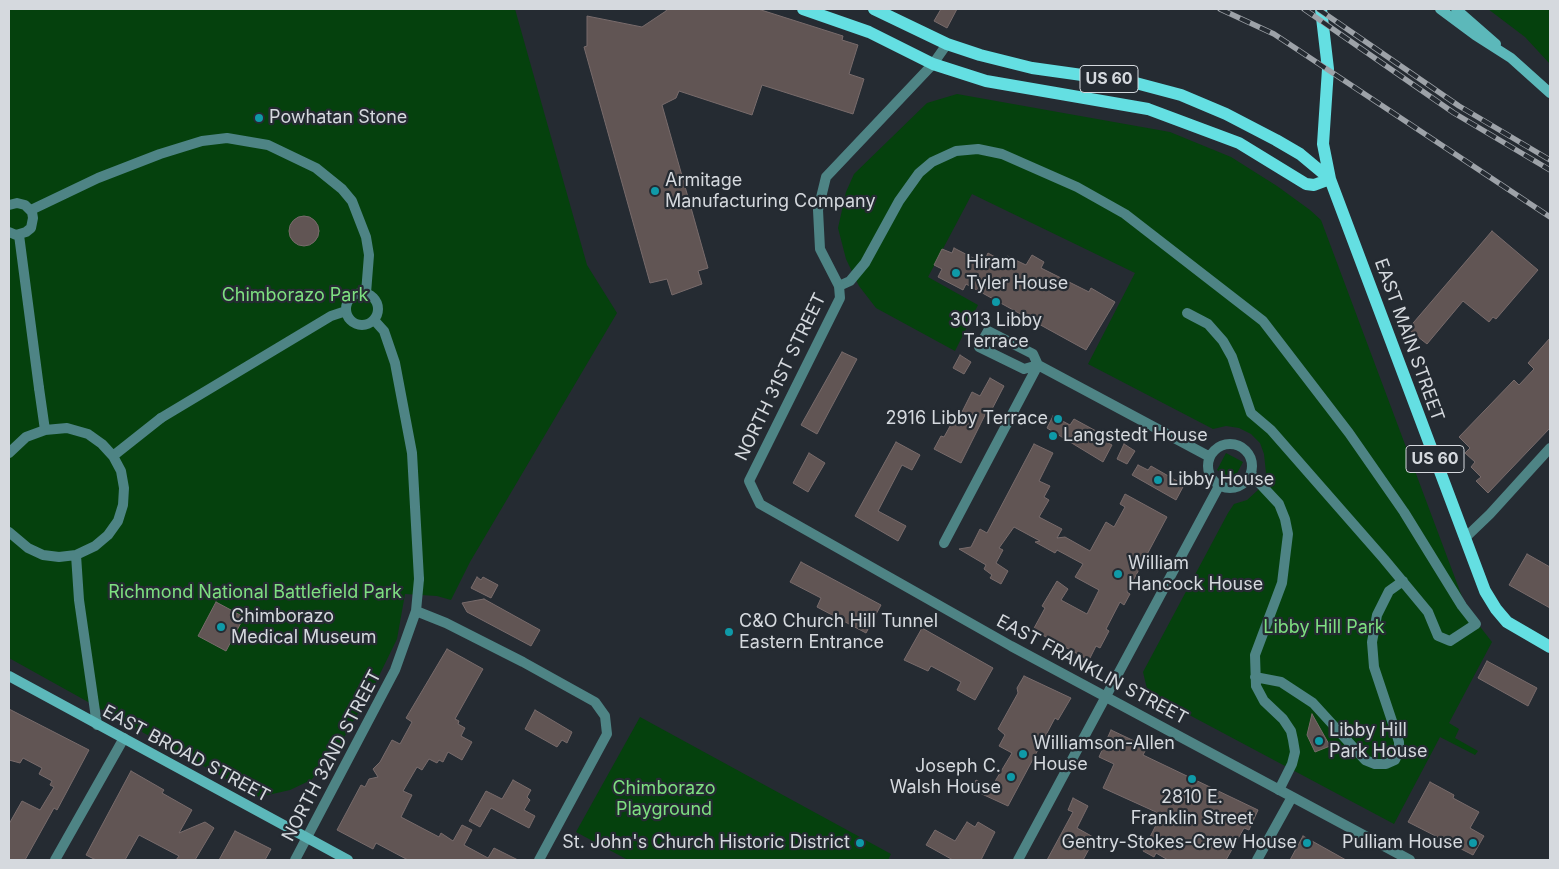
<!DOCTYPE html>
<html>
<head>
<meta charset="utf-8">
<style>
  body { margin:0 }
  #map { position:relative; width:1559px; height:869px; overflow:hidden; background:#252b32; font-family:Inter,sans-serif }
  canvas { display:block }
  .frame { position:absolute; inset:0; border:10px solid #d5d9de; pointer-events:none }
</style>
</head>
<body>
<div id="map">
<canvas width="1559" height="869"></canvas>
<div class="frame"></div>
</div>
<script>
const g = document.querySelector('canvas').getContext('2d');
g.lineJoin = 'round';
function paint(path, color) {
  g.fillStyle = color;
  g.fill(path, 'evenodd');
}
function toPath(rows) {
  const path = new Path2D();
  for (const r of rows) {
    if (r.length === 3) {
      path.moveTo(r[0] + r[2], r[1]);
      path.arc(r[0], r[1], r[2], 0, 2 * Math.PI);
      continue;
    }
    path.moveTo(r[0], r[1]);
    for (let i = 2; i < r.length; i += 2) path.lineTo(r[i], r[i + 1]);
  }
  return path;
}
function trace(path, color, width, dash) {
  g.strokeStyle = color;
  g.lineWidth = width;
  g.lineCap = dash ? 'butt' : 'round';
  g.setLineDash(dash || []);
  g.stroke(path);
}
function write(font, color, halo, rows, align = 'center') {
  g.font = font + ' Inter,sans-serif';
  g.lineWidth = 4.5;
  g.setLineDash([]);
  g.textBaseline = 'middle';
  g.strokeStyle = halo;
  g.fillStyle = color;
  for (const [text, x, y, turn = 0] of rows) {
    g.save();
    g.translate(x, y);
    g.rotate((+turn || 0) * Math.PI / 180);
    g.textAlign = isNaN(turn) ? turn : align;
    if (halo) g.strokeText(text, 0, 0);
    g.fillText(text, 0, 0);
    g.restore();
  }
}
const green = toPath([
  [9,9,515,9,587,265,617,313,470,562,451,600,437,596,405,594,397,639,376,682,335,753,311,780,290,790,259,797,9,658],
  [1488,9,1550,9,1550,64,1525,37],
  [957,94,1170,132,1231,157,1277,186,1310,210,1321,220,1467,610,1492,642,1449,723,1459,729,1455,738,1478,751,1475,755,1440,737,1394,824,1148,693,1143,672,1228,513,1234,504,1247,500,1258,490,1266,473,1264,454,1260,443,1251,434,1239,428,1226,426,1213,429,1088,364,1135,273,972,194,928,277,978,305,955,351,876,308,859,286,846,259,838,228,846,192,854,174,927,103],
  [1226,453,1243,462,1234,479,1217,470],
  [640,717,891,854,888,860,628,860,576,832]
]);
const building = toPath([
  [667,9,758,9,843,36,842,40,858,45,849,74,864,79,853,114,762,85,752,115,679,91,676,98,662,105,708,268,698,271,702,284,672,295,667,279,650,283,584,47,587,46,587,16,642,27,666,11,667,9],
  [941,9,957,9,947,28,934,21,941,9],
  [304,231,15],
  [1492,231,1538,270,1496,319,1493,317,1489,322,1463,301,1427,344,1408,329,1492,231],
  [954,248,983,263,988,253,1004,262,1007,256,1026,265,1032,255,1044,262,1041,268,1089,292,1091,288,1115,302,1086,350,966,284,963,290,938,277,942,269,934,265,942,249,952,253,954,248],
  [1550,338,1550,428,1488,493,1476,481,1481,477,1471,467,1475,462,1465,453,1470,448,1459,437,1514,380,1519,385,1534,369,1528,363,1550,338],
  [842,352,857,359,817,434,801,425,842,352],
  [960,355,971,362,964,374,953,368,960,355],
  [990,378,1004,386,990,413,987,411,961,463,934,449,941,436,944,437,959,410,962,412,972,392,980,396,990,378],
  [1053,416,1070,425,1074,419,1096,431,1094,435,1112,445,1103,462,1047,428,1053,416],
  [896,442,920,455,912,470,902,465,878,511,906,526,898,541,855,516,896,442],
  [1034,444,1053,453,1039,481,1050,486,1044,497,1049,500,1039,517,1062,529,1057,538,1065,537,1090,551,1106,522,1114,527,1125,507,1120,504,1125,494,1167,517,1127,592,1130,594,1124,605,1120,602,1106,629,1109,631,1100,648,1096,646,1089,660,1033,630,1045,608,1042,606,1057,581,1068,589,1061,600,1087,614,1099,590,1075,577,1083,564,1057,550,1055,553,1035,542,1040,541,1014,527,999,548,1003,550,996,563,1008,571,1001,584,990,578,992,575,984,569,986,565,959,549,971,547,980,529,987,533,1034,444],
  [1124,444,1135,451,1127,464,1117,459,1124,444],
  [809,453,825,463,808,492,793,483,809,453],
  [1138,465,1148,470,1151,466,1184,485,1176,500,1132,475,1138,465],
  [1527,554,1550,567,1550,608,1509,585,1527,554],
  [801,562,881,605,866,633,817,607,821,598,790,582,801,562],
  [477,577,481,580,483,577,498,585,491,598,471,588,477,577],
  [484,599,540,630,531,646,467,612,462,603,484,599],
  [216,602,244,617,226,651,198,636,216,602],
  [922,628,993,668,975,700,957,690,961,682,950,676,931,666,928,671,904,660,922,628],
  [447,649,483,669,455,719,459,721,458,724,465,728,461,736,472,742,462,760,448,752,443,762,439,760,437,763,429,759,422,770,417,767,403,791,412,795,401,817,439,837,441,833,453,841,462,825,472,830,464,845,488,858,494,848,518,860,408,860,376,843,373,849,337,830,361,785,365,787,369,779,378,777,373,769,380,762,392,740,400,744,412,722,406,718,447,649],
  [1487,661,1537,688,1528,706,1478,678,1487,661],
  [1024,676,1071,698,1058,720,1055,718,1008,806,971,789,976,780,991,788,1012,753,999,746,1005,735,998,729,1018,693,1017,688,1024,676],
  [9,709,89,750,57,810,54,808,25,860,9,860,9,824,22,801,40,810,54,787,50,785,52,781,39,774,42,768,23,758,20,763,9,760,9,709],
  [535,710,572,732,567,743,562,740,557,747,525,729,535,710],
  [1312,714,1330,746,1315,752,1307,735,1312,714],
  [1111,730,1147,747,1143,755,1258,810,1249,830,1244,828,1226,860,1168,860,1156,853,1154,857,1143,851,1156,825,1151,823,1156,812,1103,788,1114,764,1099,757,1111,730],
  [131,771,164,790,162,793,192,810,179,833,205,822,214,828,195,860,176,860,179,856,139,835,125,860,96,860,86,855,131,771],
  [513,780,531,790,527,797,530,800,524,810,535,816,529,828,491,808,480,827,469,821,486,791,502,799,513,780],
  [1430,782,1454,795,1453,798,1479,812,1470,828,1484,836,1473,855,1408,822,1430,782],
  [1073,798,1088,806,1077,828,1095,838,1083,860,1047,860,1073,812,1068,810,1073,798],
  [967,822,975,827,978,822,995,832,981,860,953,860,926,845,935,830,955,841,967,822],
  [235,831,271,849,265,860,219,860,235,831],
  [1303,836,1346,860,1290,860,1303,836]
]);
const pedestrian = toPath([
  [9,205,17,203,25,205,32,212,33,218,31,228,26,232,16,235,9,232],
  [31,210,98,178,160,154,202,141,227,138,268,145,316,168,342,189,352,201,366,237,369,255,366,293],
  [19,235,39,388],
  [839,286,850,281,865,263,899,201,919,173,932,162,956,151,978,149,1002,154,1077,187,1125,214,1263,321,1349,433,1404,512,1462,606,1476,624,1450,641,1438,636,1428,612,1384,559,1271,430,1251,413,1232,357,1223,341,1208,324,1187,313],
  [362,309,16],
  [374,320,384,331,395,363,412,453,419,579],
  [161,418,331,316,346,311],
  [1251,474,1279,504,1285,519,1288,534,1282,583,1255,655,1256,686,1264,701,1283,719,1291,731,1293,740,1295,752,1292,764,1279,790],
  [1255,677,1281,682,1313,703,1365,760,1375,764,1386,764,1395,760,1399,751,1399,742,1374,667,1372,642,1377,615,1389,591,1403,581]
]);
const minor = toPath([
  [947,44,933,64,826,177,818,210,820,249,839,286,840,298,749,481,760,504,1011,646,1410,860],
  [1038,365,1024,369,979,347,988,331,1033,354,1038,365,1210,457],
  [39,388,45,430],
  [1230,466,22],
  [9,453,26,437,45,430,67,428,88,434,102,444,113,456,121,471,124,488,123,505,118,521,108,535,95,546,76,555,59,557,43,555,28,548,9,532],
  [113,456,161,418],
  [1465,538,1490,514,1550,448],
  [944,543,1038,365],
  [76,555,79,600,97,725],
  [416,611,446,623,523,662,595,702,605,716,607,734,539,860],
  [55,860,124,738],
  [295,860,395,670,416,611,419,579],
  [1018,860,1219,486],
  [1257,860,1292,797]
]);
const secondary = toPath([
  [1440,9,1475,35,1511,58,1550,93],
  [1456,9,1496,44],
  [9,676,348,860]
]);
const primary = toPath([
  [803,9,869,32,933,64,986,81,1148,109,1239,143,1306,184,1314,185,1330,179],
  [874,9,947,44,980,55,1032,68,1132,82,1181,95,1226,114,1276,140,1300,154,1330,179],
  [1321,9,1328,69,1323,144,1330,179,1485,591,1496,609,1507,622,1550,647]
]);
const rail = toPath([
  [1220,9,1274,34,1550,217],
  [1304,9,1454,113,1550,170],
  [1318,9,1459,106,1550,160]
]);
const markers = [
  [259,118,5,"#0f9aa8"],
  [655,191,5,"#0f9aa8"],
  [956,273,5,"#0f9aa8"],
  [996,302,5,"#0f9aa8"],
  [1058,419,5,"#0f9aa8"],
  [1053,436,5,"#0f9aa8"],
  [1158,480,5,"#0f9aa8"],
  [1118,574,5,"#0f9aa8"],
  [221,627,5,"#0f9aa8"],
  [729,632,5,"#0f9aa8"],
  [1319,741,5,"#0f9aa8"],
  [1023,754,5,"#0f9aa8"],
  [1011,777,5,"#0f9aa8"],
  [1192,779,5,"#0f9aa8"],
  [860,843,5,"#0f9aa8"],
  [1307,843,5,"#0f9aa8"],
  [1473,843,5,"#0f9aa8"]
];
const shields = [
  [1109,79,58],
  [1435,459,58]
];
const shieldNames = [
  ["US 60",1109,79],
  ["US 60",1435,459]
];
const poiNames = [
  ["Powhatan Stone",269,118],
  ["Armitage",665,181],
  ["Manufacturing Company",665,202],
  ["Hiram",966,263],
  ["Tyler House",966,284],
  ["3013 Libby",996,321,"center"],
  ["Terrace",996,342,"center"],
  ["2916 Libby Terrace",1048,419,"right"],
  ["Langstedt House",1063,436],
  ["Libby House",1168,480],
  ["William",1128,564],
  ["Hancock House",1128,585],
  ["Chimborazo",231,617],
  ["Medical Museum",231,638],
  ["C&O Church Hill Tunnel",739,622],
  ["Eastern Entrance",739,643],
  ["Libby Hill",1329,731],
  ["Park House",1329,752],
  ["Williamson-Allen",1033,744],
  ["House",1033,765],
  ["Joseph C.",1001,767,"right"],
  ["Walsh House",1001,788,"right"],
  ["2810 E.",1192,798,"center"],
  ["Franklin Street",1192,819,"center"],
  ["St. John's Church Historic District",850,843,"right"],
  ["Gentry-Stokes-Crew House",1297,843,"right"],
  ["Pulliam House",1463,843,"right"]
];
const parkNames = [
  ["Chimborazo Park",295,296],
  ["Richmond National Battlefield Park",255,593],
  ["Libby Hill Park",1324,628],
  ["Chimborazo",664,789],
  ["Playground",664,810]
];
const streetNames = [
  ["EAST MAIN STREET",1409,340,70],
  ["NORTH 31ST STREET",781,377,-64],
  ["EAST FRANKLIN STREET",1092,670,28],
  ["EAST BROAD STREET",186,754,28],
  ["NORTH 32ND STREET",332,756,-62]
];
paint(green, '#05410d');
paint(building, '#615554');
trace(building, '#786b6b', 1);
trace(pedestrian, '#4e8485', 10);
trace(minor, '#4e8485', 10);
trace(secondary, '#5cb8ba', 10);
trace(primary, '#64dfe2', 12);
trace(rail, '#9da2a8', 5.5);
trace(rail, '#252b32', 4, [11]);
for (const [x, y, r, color] of markers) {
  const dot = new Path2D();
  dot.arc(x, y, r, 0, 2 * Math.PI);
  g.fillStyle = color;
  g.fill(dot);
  trace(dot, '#252b32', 2);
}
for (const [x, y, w] of shields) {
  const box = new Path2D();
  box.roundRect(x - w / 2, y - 13.5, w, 27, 4);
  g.fillStyle = '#252b32';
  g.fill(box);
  trace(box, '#d5d9de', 1);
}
write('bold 16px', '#d5d9de', null, shieldNames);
write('18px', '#d5d9de', '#252b32', poiNames, 'left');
write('18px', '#7ee081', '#252b32', parkNames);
write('18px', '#d5d9de', '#252b32', streetNames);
</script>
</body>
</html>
